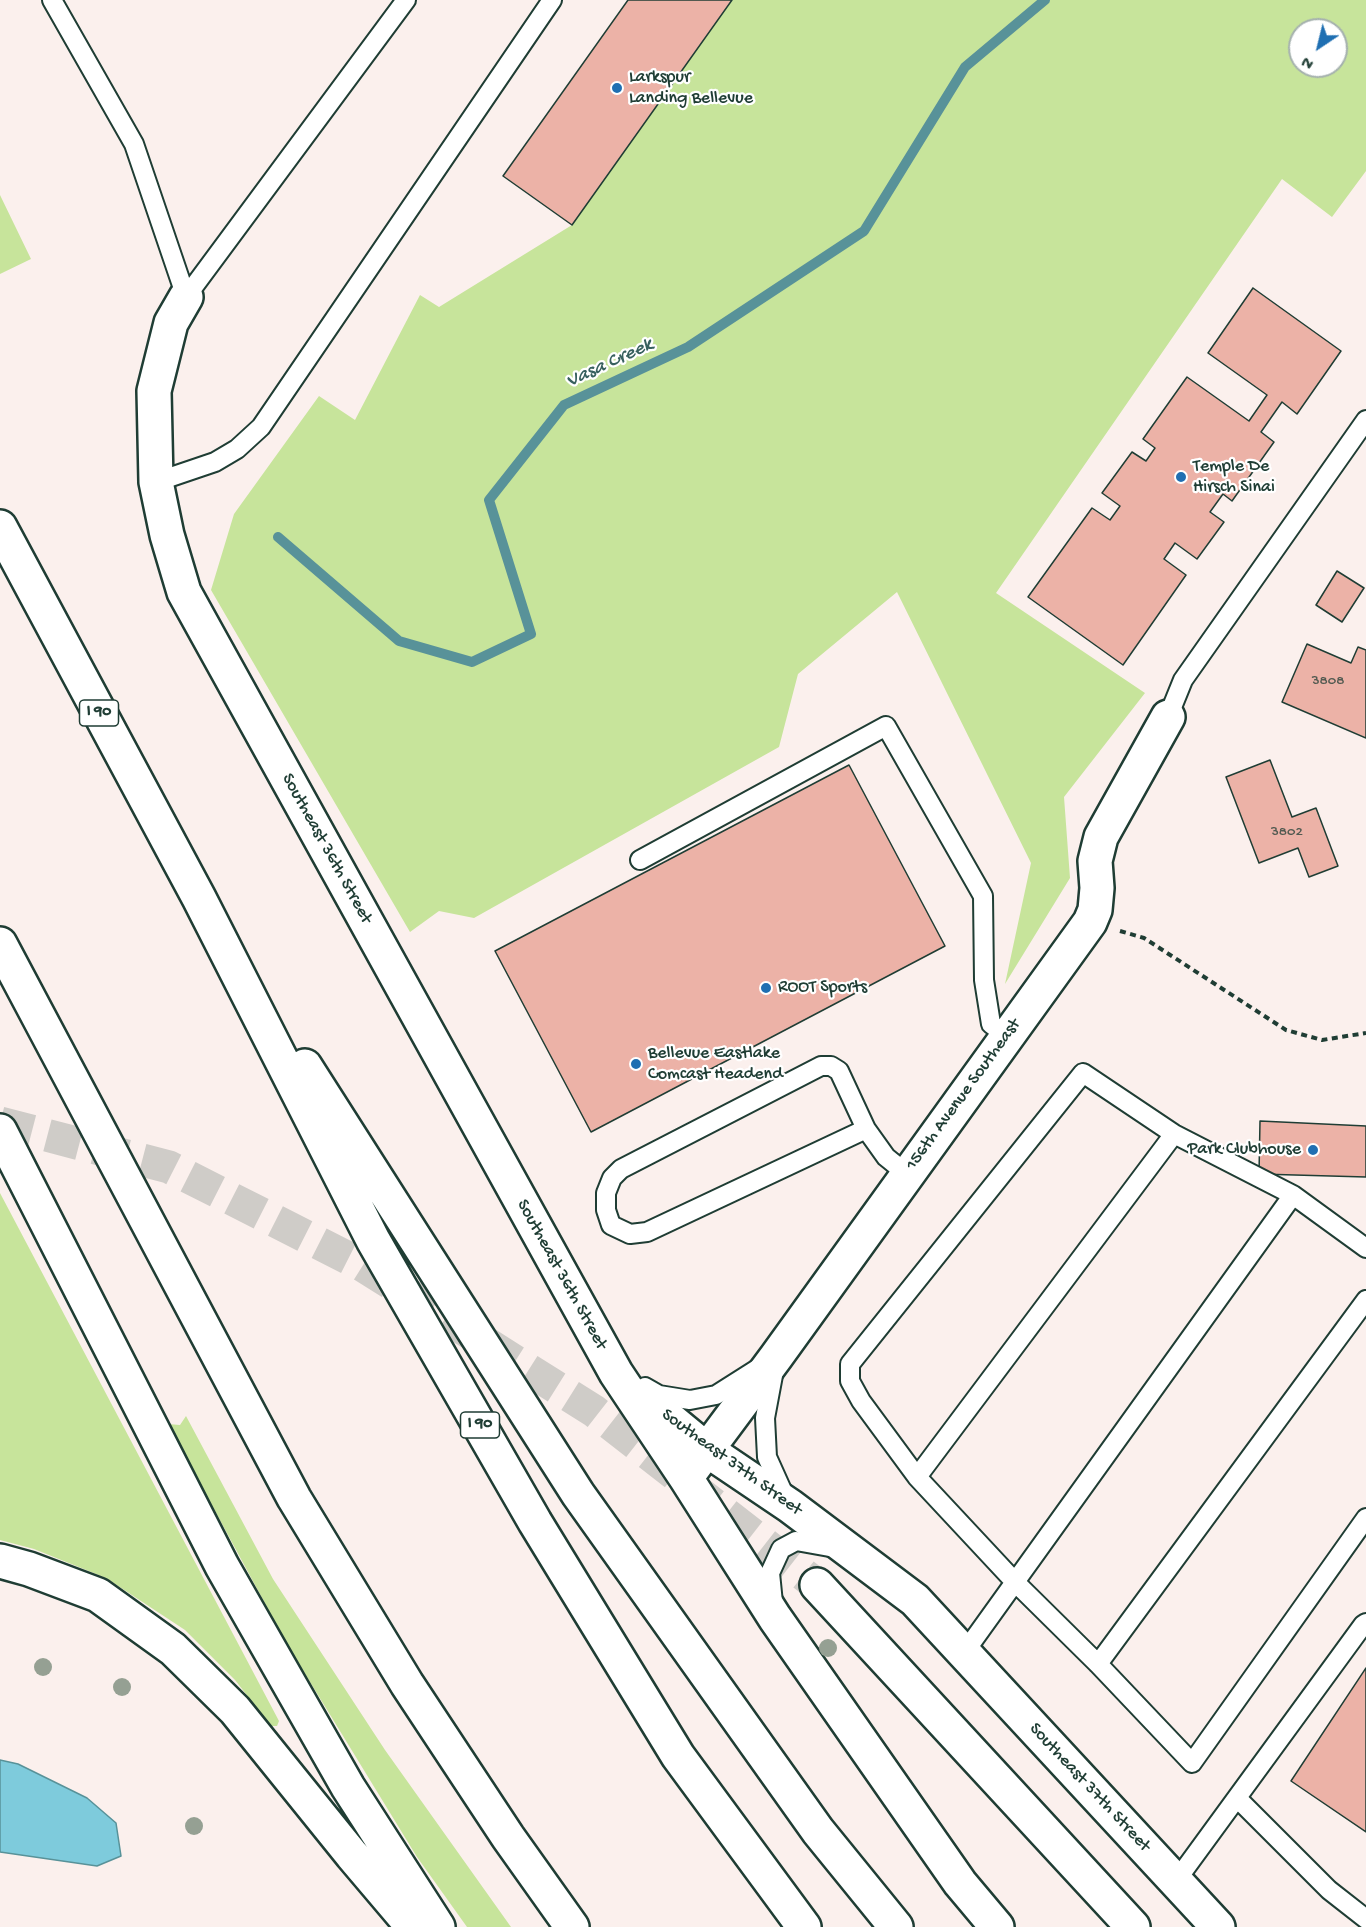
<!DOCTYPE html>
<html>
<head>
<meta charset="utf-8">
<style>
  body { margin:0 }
  #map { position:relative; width:1366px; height:1927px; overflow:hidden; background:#fbf0ed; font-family:"Gochi Hand",sans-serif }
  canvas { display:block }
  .north { position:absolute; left:1288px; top:18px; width:60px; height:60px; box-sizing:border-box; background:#fff; border:2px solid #a5b1ae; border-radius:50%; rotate:215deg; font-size:16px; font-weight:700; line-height:24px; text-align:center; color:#1f3d34 }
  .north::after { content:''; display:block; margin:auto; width:21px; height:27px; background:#1f6fb2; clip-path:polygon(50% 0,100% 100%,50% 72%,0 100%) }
</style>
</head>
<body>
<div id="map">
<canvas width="1366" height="1927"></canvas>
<div class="north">N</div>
</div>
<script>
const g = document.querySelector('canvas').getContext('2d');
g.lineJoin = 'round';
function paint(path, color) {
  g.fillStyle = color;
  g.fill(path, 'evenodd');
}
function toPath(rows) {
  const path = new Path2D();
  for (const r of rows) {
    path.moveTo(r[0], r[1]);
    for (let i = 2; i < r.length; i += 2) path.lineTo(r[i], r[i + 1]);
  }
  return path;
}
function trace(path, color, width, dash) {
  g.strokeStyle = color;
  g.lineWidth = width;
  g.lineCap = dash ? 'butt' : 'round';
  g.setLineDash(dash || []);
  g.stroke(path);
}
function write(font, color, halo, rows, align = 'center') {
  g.font = font + ' "Gochi Hand",sans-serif';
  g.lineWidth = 4.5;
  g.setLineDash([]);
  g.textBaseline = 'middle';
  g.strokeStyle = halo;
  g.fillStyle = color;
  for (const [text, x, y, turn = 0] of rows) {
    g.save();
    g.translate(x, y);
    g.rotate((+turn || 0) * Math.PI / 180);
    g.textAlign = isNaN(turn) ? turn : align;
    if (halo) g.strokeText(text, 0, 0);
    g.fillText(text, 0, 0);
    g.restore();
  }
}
const green = toPath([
  [732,0,1366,0,1366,171,1332,217,1282,179,996,593,1145,693,1064,797,1070,878,1005,984,1031,863,897,592,798,674,779,747,474,918,439,911,410,932,211,590,234,514,319,396,355,420,420,295,439,307,572,225],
  [1300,30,1336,30,1336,66,1300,66],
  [0,195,31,259,0,274],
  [0,1193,279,1721,277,1726,271,1726,235,1680,185,1630,106,1578,34,1549,0,1540],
  [186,1416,273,1579,385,1750,511,1927,467,1927,417,1857,288,1646,168,1424,180,1425]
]);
const water = toPath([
  [0,1760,18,1764,87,1798,116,1823,121,1856,97,1866,0,1852,0,1760]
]);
const stream = toPath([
  [278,537,399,641,472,662,531,634,489,500,564,405,688,347,864,231,965,67,1045,0]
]);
const building = toPath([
  [628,0,732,0,572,225,503,176,628,0],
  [1253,288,1341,351,1297,414,1282,402,1261,432,1274,442,1232,501,1223,494,1210,512,1224,522,1197,559,1175,543,1164,559,1186,575,1123,665,1028,597,1092,508,1110,520,1120,506,1102,493,1132,452,1146,461,1155,448,1143,439,1187,377,1249,421,1267,395,1208,353,1253,288],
  [1337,571,1364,588,1342,622,1316,605,1337,571],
  [1307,644,1351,663,1358,647,1366,650,1366,738,1282,702,1307,644],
  [1270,760,1292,817,1316,808,1338,866,1309,877,1298,848,1259,863,1226,777,1270,760],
  [849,765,945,946,591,1132,495,951,849,765],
  [1260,1121,1366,1126,1366,1177,1259,1174,1260,1121],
  [1366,1668,1366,1832,1291,1781,1366,1668]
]);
const tertiaryTunnel = toPath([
  [0,1123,169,1167,362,1265,594,1411,817,1585]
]);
const path = toPath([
  [1120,931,1144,938,1286,1030,1322,1040,1366,1033]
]);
const service = toPath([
  [52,0,134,144,186,297],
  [186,297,406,0],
  [156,482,215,462,237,449,261,427,552,0],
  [1168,717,1183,680,1366,420],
  [640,860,886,726,983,896,984,980,991,1024,1007,1036],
  [866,1129,647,1232,630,1234,611,1225,606,1210,606,1193,612,1178,621,1169,821,1066,831,1066,839,1071,866,1129,886,1157,907,1174],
  [1366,1248,1293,1195,1174,1134,1083,1073,850,1364,850,1381,861,1401,917,1477,1015,1582,1098,1664,1192,1763,1366,1518],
  [774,1370,765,1418,767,1457,785,1497],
  [645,1387,659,1395,690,1400,716,1395,757,1369],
  [917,1477,1174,1134],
  [773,1603,770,1573,781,1549,796,1541,835,1548],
  [964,1653,1293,1195],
  [1098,1664,1366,1300],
  [1237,1798,1329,1890,1366,1919],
  [1176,1881,1363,1625,1366,1623]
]);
const minor = toPath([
  [186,297,171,323,154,391,156,482,167,535,184,592,616,1373,686,1478,775,1618,960,1883,997,1927],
  [644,1398,707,1450,790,1506,915,1600,1218,1927],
  [686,1478,776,1357,1090,922,1095,910,1097,888,1095,861,1101,837,1168,717]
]);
const tertiary = toPath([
  [817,1585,1133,1927]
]);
const motorway = toPath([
  [0,527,199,898,373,1240,535,1522,678,1756,804,1927],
  [0,944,294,1498,407,1684,508,1837,572,1927],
  [305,1066,578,1494,818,1831,896,1927],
  [0,1131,222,1566,348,1787,438,1927],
  [0,1561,29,1569,98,1595,173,1649,235,1710,352,1855,413,1927]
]);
const trees = [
  [828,1648],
  [43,1667],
  [122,1687],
  [194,1826]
];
const markers = [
  [617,88,6,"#1f6fb2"],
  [1181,477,6,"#1f6fb2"],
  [766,988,6,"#1f6fb2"],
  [636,1064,6,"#1f6fb2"],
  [1313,1150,6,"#1f6fb2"]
];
const numberNames = [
  ["3808",1328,682],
  ["3802",1287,833]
];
const shields = [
  [99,713,39],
  [480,1425,39]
];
const shieldNames = [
  ["I 90",99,713],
  ["I 90",480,1425]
];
const poiNames = [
  ["Larkspur",629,78],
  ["Landing Bellevue",629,99],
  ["Temple De",1193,467],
  ["Hirsch Sinai",1193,488],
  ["ROOT Sports",778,988],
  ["Bellevue Eastlake",648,1054],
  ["Comcast Headend",648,1075],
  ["Park Clubhouse",1301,1150,"right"]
];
const streetNames = [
  ["Southeast 36th Street",326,849,61],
  ["156th Avenue Southeast",964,1095,-54],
  ["Southeast 36th Street",561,1275,61],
  ["Southeast 37th Street",731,1463,36],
  ["Southeast 37th Street",1089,1788,47]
];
const waterNames = [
  ["Vasa Creek",610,364,-25]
];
paint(green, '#c7e49b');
paint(water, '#7ecbdc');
trace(water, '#589299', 1.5);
trace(stream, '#589299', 10);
paint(building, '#ecb2a7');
trace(building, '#1f3d34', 1.5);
trace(tertiaryTunnel, '#cfccc8', 33, [33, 16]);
trace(service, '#1f3d34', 22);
trace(minor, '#1f3d34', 38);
trace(tertiary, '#1f3d34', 38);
trace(motorway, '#1f3d34', 38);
trace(path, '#1f3d34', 4, [6, 4.5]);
trace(service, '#fff', 18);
trace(minor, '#fff', 33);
trace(tertiary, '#fff', 33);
trace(motorway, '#fff', 33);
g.fillStyle = '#95a093';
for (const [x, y] of trees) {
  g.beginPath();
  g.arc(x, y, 9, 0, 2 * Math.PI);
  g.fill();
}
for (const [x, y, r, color] of markers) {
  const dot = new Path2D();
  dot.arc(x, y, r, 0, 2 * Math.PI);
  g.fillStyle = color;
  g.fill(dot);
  trace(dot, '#fff', 2);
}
write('15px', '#525a51', null, numberNames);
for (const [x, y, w] of shields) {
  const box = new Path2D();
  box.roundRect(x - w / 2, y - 13, w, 26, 4.5);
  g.fillStyle = '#fff';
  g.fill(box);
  trace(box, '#1f3d34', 1.5);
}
write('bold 16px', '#1f3d34', null, shieldNames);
write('18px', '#1f3d34', '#fff', poiNames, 'left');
write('18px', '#1f3d34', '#fff', streetNames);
write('italic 20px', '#37605e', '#fff', waterNames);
</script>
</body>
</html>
